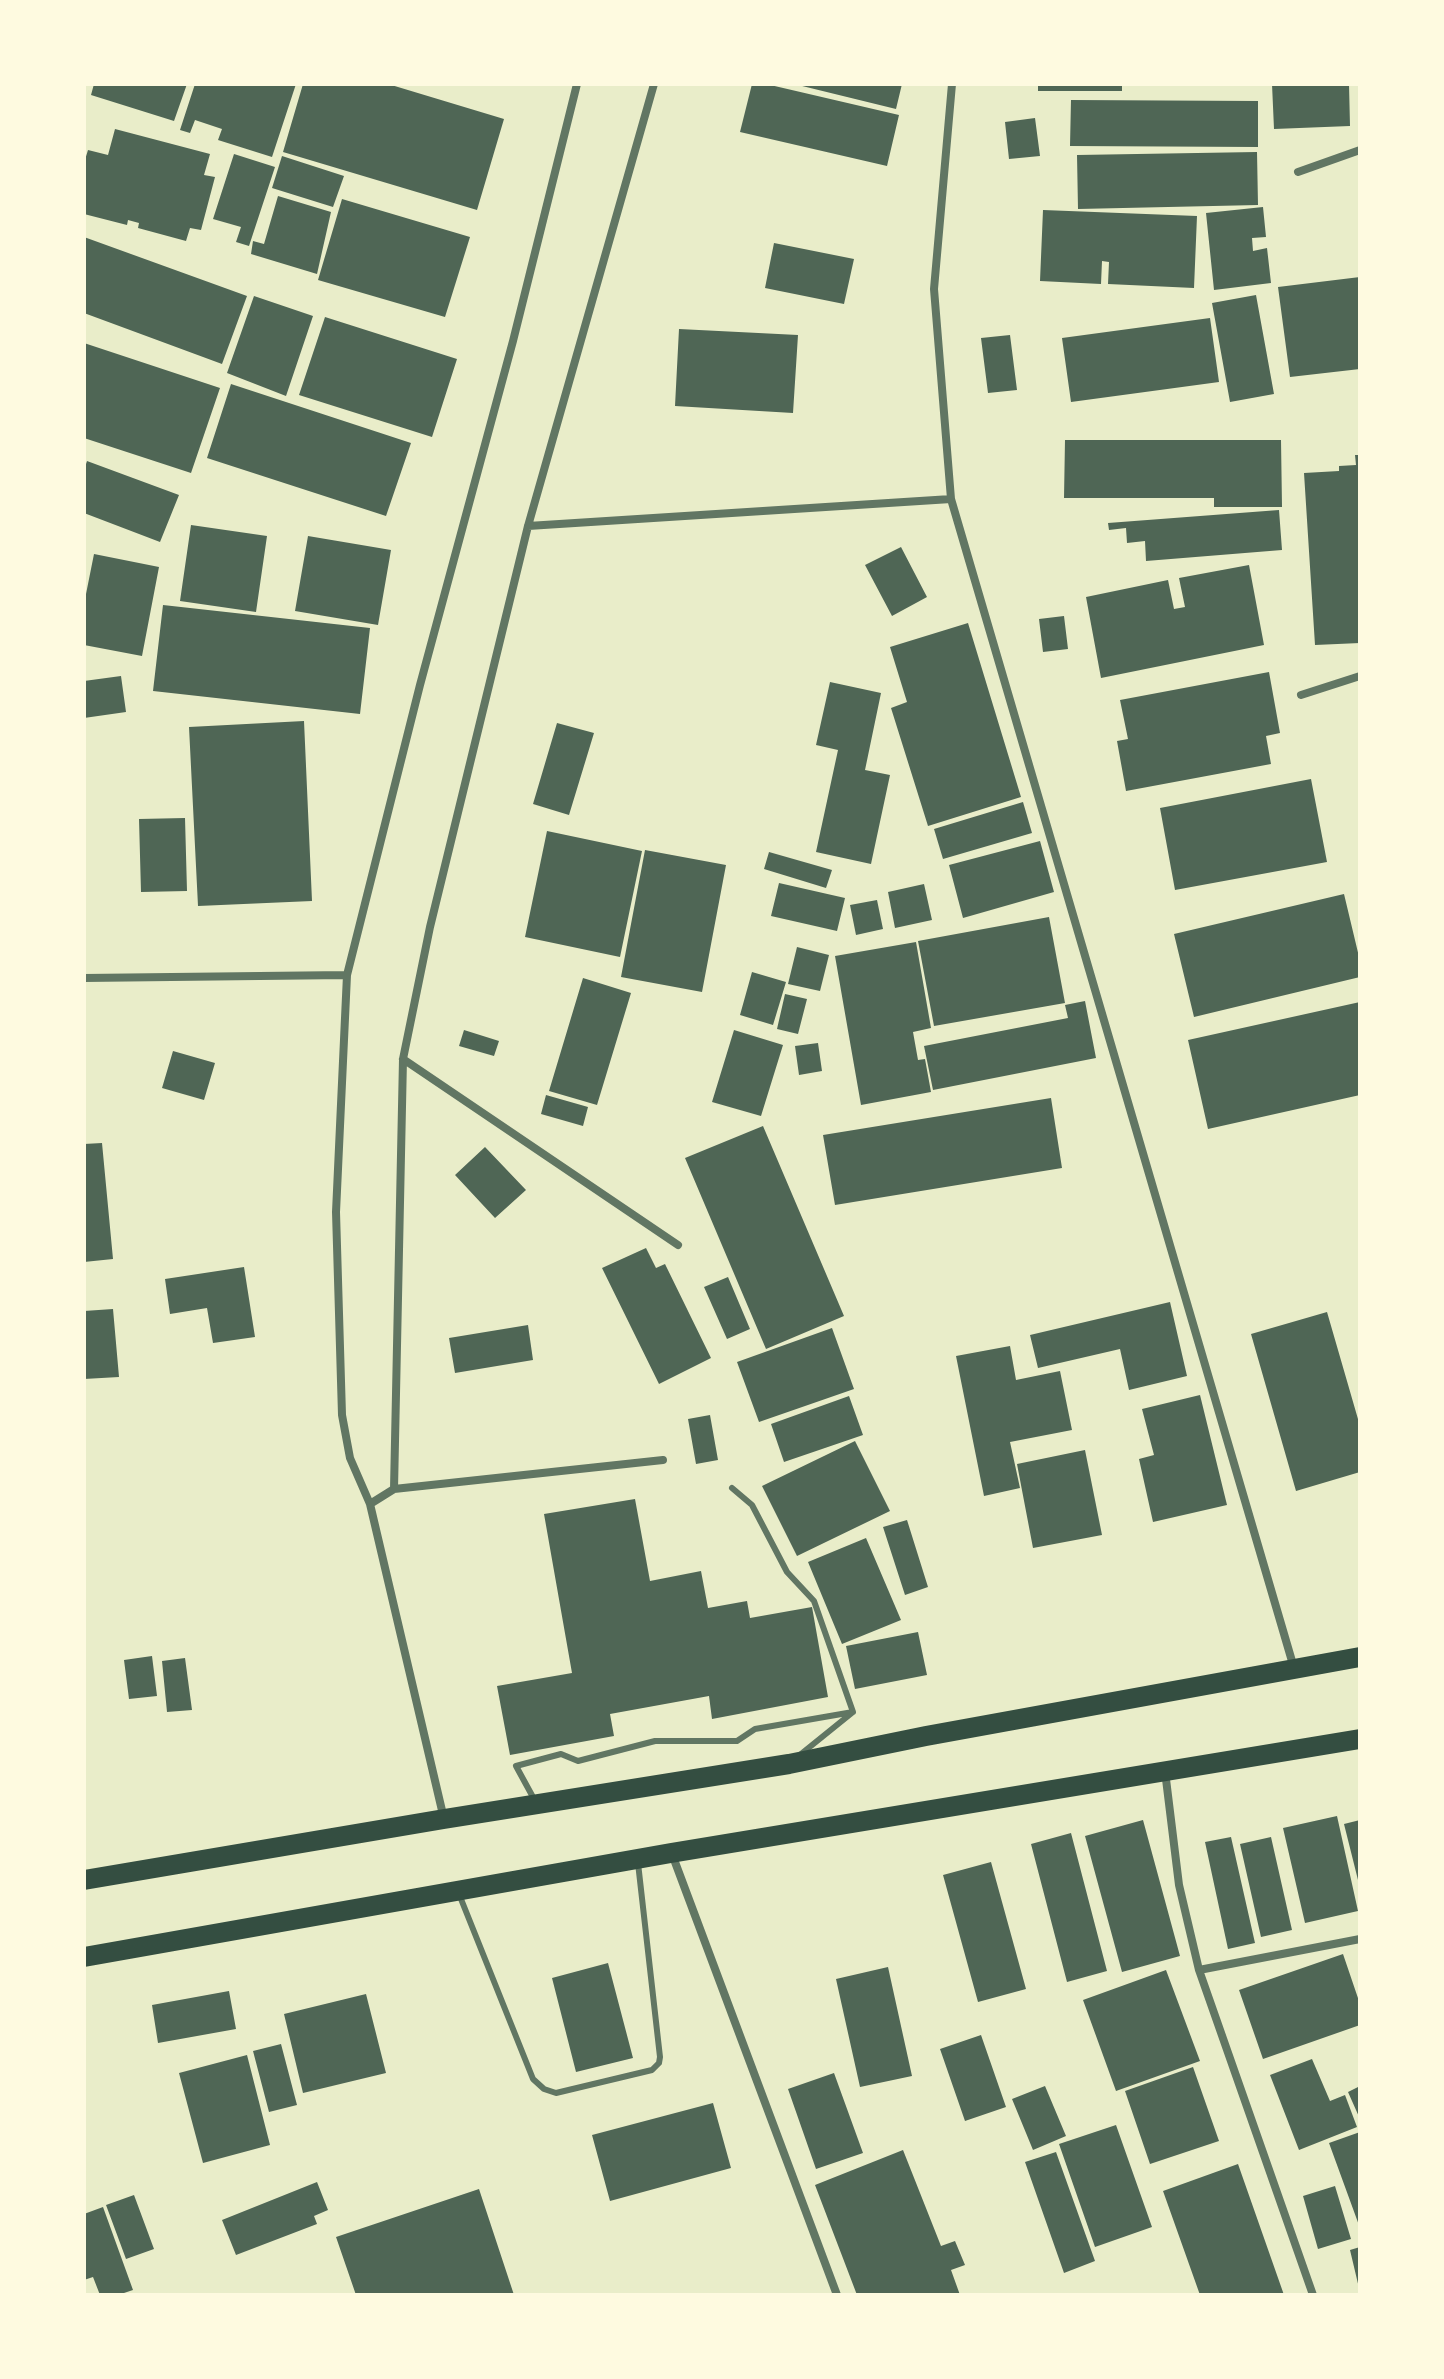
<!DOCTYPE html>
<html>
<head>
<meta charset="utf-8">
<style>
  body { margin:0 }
  #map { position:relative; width:1444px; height:2379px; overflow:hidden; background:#e9edc9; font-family:Quicksand,sans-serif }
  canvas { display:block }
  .frame { position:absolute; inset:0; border:86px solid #fefae0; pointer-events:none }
</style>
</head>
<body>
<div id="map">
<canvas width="1444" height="2379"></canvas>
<div class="frame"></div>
</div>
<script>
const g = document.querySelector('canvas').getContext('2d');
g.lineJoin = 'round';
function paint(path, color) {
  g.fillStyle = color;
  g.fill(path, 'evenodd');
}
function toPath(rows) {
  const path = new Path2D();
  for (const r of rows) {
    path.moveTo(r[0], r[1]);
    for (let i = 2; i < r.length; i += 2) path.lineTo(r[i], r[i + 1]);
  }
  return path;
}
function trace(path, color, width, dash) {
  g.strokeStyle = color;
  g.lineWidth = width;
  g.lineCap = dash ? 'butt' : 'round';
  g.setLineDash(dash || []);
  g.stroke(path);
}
const building = toPath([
  [94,84,187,84,174,121,91,95],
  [195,84,296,84,272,157,218,140,222,129,195,120,190,133,180,130],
  [303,84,388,84,504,119,477,210,283,152],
  [752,84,766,84,899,115,887,166,740,132],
  [794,84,902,84,896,109],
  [1038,84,1122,84,1122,91,1038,91],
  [1272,84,1349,84,1350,126,1274,129],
  [1071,100,1258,101,1258,147,1070,146],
  [1035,118,1040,156,1009,159,1005,122],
  [115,129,210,154,204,175,215,177,201,230,190,228,186,241,138,228,139,223,128,220,127,225,84,214,84,163,88,150,108,155],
  [1257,152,1258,205,1078,209,1077,155],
  [234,154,275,167,249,246,236,242,241,227,213,219],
  [282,156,344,176,333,207,272,188],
  [278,196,331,212,317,274,251,254,253,241,264,244],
  [342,199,470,237,445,317,318,280],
  [1263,207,1266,237,1252,238,1253,251,1267,248,1271,283,1214,290,1206,213],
  [1043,210,1197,216,1194,288,1108,284,1109,262,1102,261,1101,284,1040,281],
  [84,237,247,296,222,364,84,313],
  [774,243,854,259,844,304,765,288],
  [1360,277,1360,369,1290,377,1278,287],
  [1256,295,1274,394,1230,402,1212,303],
  [254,296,313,316,286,396,227,373],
  [325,317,457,359,432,437,299,395],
  [1210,318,1219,382,1071,402,1062,338],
  [679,329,798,335,793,413,675,406],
  [1010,335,1017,390,988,393,981,338],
  [84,343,220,388,191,473,84,438],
  [231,384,411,443,386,516,207,458],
  [1065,440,1281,440,1282,507,1214,507,1214,498,1064,498],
  [1355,455,1360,455,1360,643,1315,645,1304,473,1339,471,1339,466,1356,465],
  [87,461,179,495,160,542,84,513,84,470],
  [1279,510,1282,550,1146,561,1145,541,1127,543,1126,528,1109,530,1108,523],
  [191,525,267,536,256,612,180,601],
  [308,536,391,550,378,625,295,611],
  [901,547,927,597,892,616,865,565],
  [94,554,159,567,142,656,84,645,84,604],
  [1249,565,1264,645,1101,678,1086,597,1168,580,1174,609,1185,607,1179,578],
  [163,605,370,628,360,714,153,691],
  [1064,616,1068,649,1043,652,1039,619],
  [968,623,1021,797,928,826,891,708,907,702,890,647],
  [1269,672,1280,733,1266,736,1271,764,1126,791,1117,741,1128,739,1120,700],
  [121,676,126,712,84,718,84,681],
  [830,682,881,693,865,770,890,775,871,864,816,852,838,750,816,745],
  [304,721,312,901,198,906,189,727],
  [557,723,594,733,569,815,533,804],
  [1311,779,1327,862,1175,890,1160,808],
  [1023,802,1032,833,943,859,934,829],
  [185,818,187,891,141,892,139,819],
  [547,831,642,851,620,957,525,937],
  [1040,841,1054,892,963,918,949,865],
  [645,850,726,865,702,992,621,977],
  [769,852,832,870,826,888,764,869],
  [779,883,845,898,837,931,771,916],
  [924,884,932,920,895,928,888,892],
  [1344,894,1360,961,1360,977,1194,1017,1174,934],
  [877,900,883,929,856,935,850,905],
  [1049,917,1065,1003,934,1026,918,941],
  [916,942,931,1028,913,1032,918,1060,925,1059,931,1092,861,1105,835,956],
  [797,947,829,955,820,991,788,984],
  [752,972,786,982,773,1025,740,1015],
  [583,978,631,993,597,1105,549,1091],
  [785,994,807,999,798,1034,777,1029],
  [1085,1001,1096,1058,933,1090,924,1046,1068,1018,1065,1005],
  [1360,1002,1360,1095,1208,1129,1188,1040],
  [464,1030,499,1041,494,1056,459,1046],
  [734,1030,783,1045,761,1116,712,1102],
  [818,1043,822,1071,799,1075,795,1046],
  [173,1051,215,1063,204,1100,162,1088],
  [546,1095,588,1107,583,1126,541,1114],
  [1051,1098,1062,1168,835,1205,823,1135],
  [763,1126,844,1316,766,1349,685,1158],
  [102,1143,113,1259,84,1262,84,1144],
  [485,1147,526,1190,495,1218,455,1175],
  [646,1248,656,1268,665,1264,711,1358,659,1384,602,1268],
  [244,1267,255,1337,213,1343,207,1308,170,1314,165,1279],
  [728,1277,750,1329,727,1339,704,1287],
  [1170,1302,1187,1376,1129,1390,1120,1349,1038,1368,1030,1335],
  [113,1309,119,1377,84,1379,84,1311],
  [1327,1312,1360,1426,1360,1472,1296,1491,1251,1334],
  [528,1325,533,1360,455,1373,449,1338],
  [832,1328,854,1389,759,1422,737,1362],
  [1010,1346,1016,1380,1060,1371,1072,1430,1010,1442,1020,1488,984,1496,956,1356],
  [1200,1395,1227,1505,1153,1522,1139,1459,1154,1455,1142,1409],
  [849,1396,863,1435,784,1462,771,1424],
  [710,1415,718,1460,696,1464,688,1419],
  [855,1441,890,1511,797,1556,762,1486],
  [1085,1450,1102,1535,1033,1548,1017,1464],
  [635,1499,650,1581,701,1571,708,1608,747,1601,750,1618,812,1607,828,1697,712,1719,709,1696,610,1714,614,1736,510,1755,497,1686,572,1673,544,1514],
  [907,1520,928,1587,905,1595,883,1527],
  [866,1538,901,1620,842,1644,808,1562],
  [918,1632,927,1675,855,1689,846,1646],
  [152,1656,157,1696,129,1699,124,1660],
  [185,1658,192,1710,167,1712,162,1661],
  [1337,1816,1358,1911,1305,1923,1283,1828],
  [1143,1820,1180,1956,1122,1972,1085,1836],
  [1360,1820,1360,1884,1359,1884,1344,1824],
  [1071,1833,1107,1971,1067,1982,1031,1844],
  [1231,1837,1255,1943,1228,1949,1205,1842],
  [1271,1837,1292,1930,1261,1937,1240,1844],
  [991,1862,1026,1989,978,2002,943,1875],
  [1343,1954,1360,2004,1360,2025,1263,2059,1239,1990],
  [608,1963,633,2058,576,2072,552,1978],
  [888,1967,912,2076,860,2087,836,1979],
  [1166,1970,1200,2061,1116,2091,1083,2000],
  [229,1991,236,2029,158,2043,152,2005],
  [366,1994,386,2073,303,2093,284,2014],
  [981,2035,1006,2107,965,2121,940,2049],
  [281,2044,297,2105,269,2112,253,2051],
  [247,2055,270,2145,203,2163,179,2073],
  [1312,2059,1330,2101,1345,2095,1357,2127,1299,2150,1270,2075],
  [1193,2067,1219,2141,1150,2164,1125,2091],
  [834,2073,863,2153,816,2169,788,2089],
  [1045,2086,1066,2136,1033,2150,1012,2099],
  [1360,2086,1360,2119,1348,2092],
  [713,2103,731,2168,610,2201,592,2135],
  [1116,2125,1152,2227,1095,2247,1059,2144],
  [1360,2132,1360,2228,1329,2143],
  [903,2150,941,2246,955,2241,965,2265,951,2270,960,2295,857,2295,815,2185],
  [1056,2152,1095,2261,1064,2273,1025,2162],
  [1238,2164,1284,2295,1200,2295,1163,2191],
  [317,2182,328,2210,314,2216,317,2224,236,2255,222,2220],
  [1335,2186,1351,2239,1318,2249,1303,2196],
  [479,2189,514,2295,356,2295,336,2237],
  [134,2195,154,2249,126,2259,106,2205],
  [103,2207,133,2290,118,2295,100,2295,93,2277,84,2280,84,2214],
  [1360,2247,1360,2288,1359,2288,1350,2250]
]);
const service = toPath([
  [732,1488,752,1505,787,1572,814,1601,853,1712],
  [534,1799,516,1766,561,1754,578,1761,655,1741,737,1741,755,1729,853,1712,801,1754],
  [459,1894,533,2079,544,2089,556,2093,652,2070,659,2063,660,2057,638,1863]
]);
const minor = toPath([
  [952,84,934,289,951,499,1294,1668],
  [1298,172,1360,150],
  [528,526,951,499],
  [1301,695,1360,676],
  [84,978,347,975],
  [403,1059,678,1245],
  [394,1489,663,1460],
  [370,1504,394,1489,403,1059,430,927,528,526,654,84],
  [1165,1771,1179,1885,1199,1970,1313,2295],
  [444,1819,370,1504,350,1458,342,1415,336,1212,347,975,420,685,513,341,577,84],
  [672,1854,837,2295],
  [1199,1970,1360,1939]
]);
const primary = toPath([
  [84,1880,444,1819,789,1764,926,1736,1360,1657],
  [84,1957,671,1853,1360,1739]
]);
paint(building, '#4f6655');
trace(service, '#617663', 6);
trace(minor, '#617663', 8);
trace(primary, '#344e41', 20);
</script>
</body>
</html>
